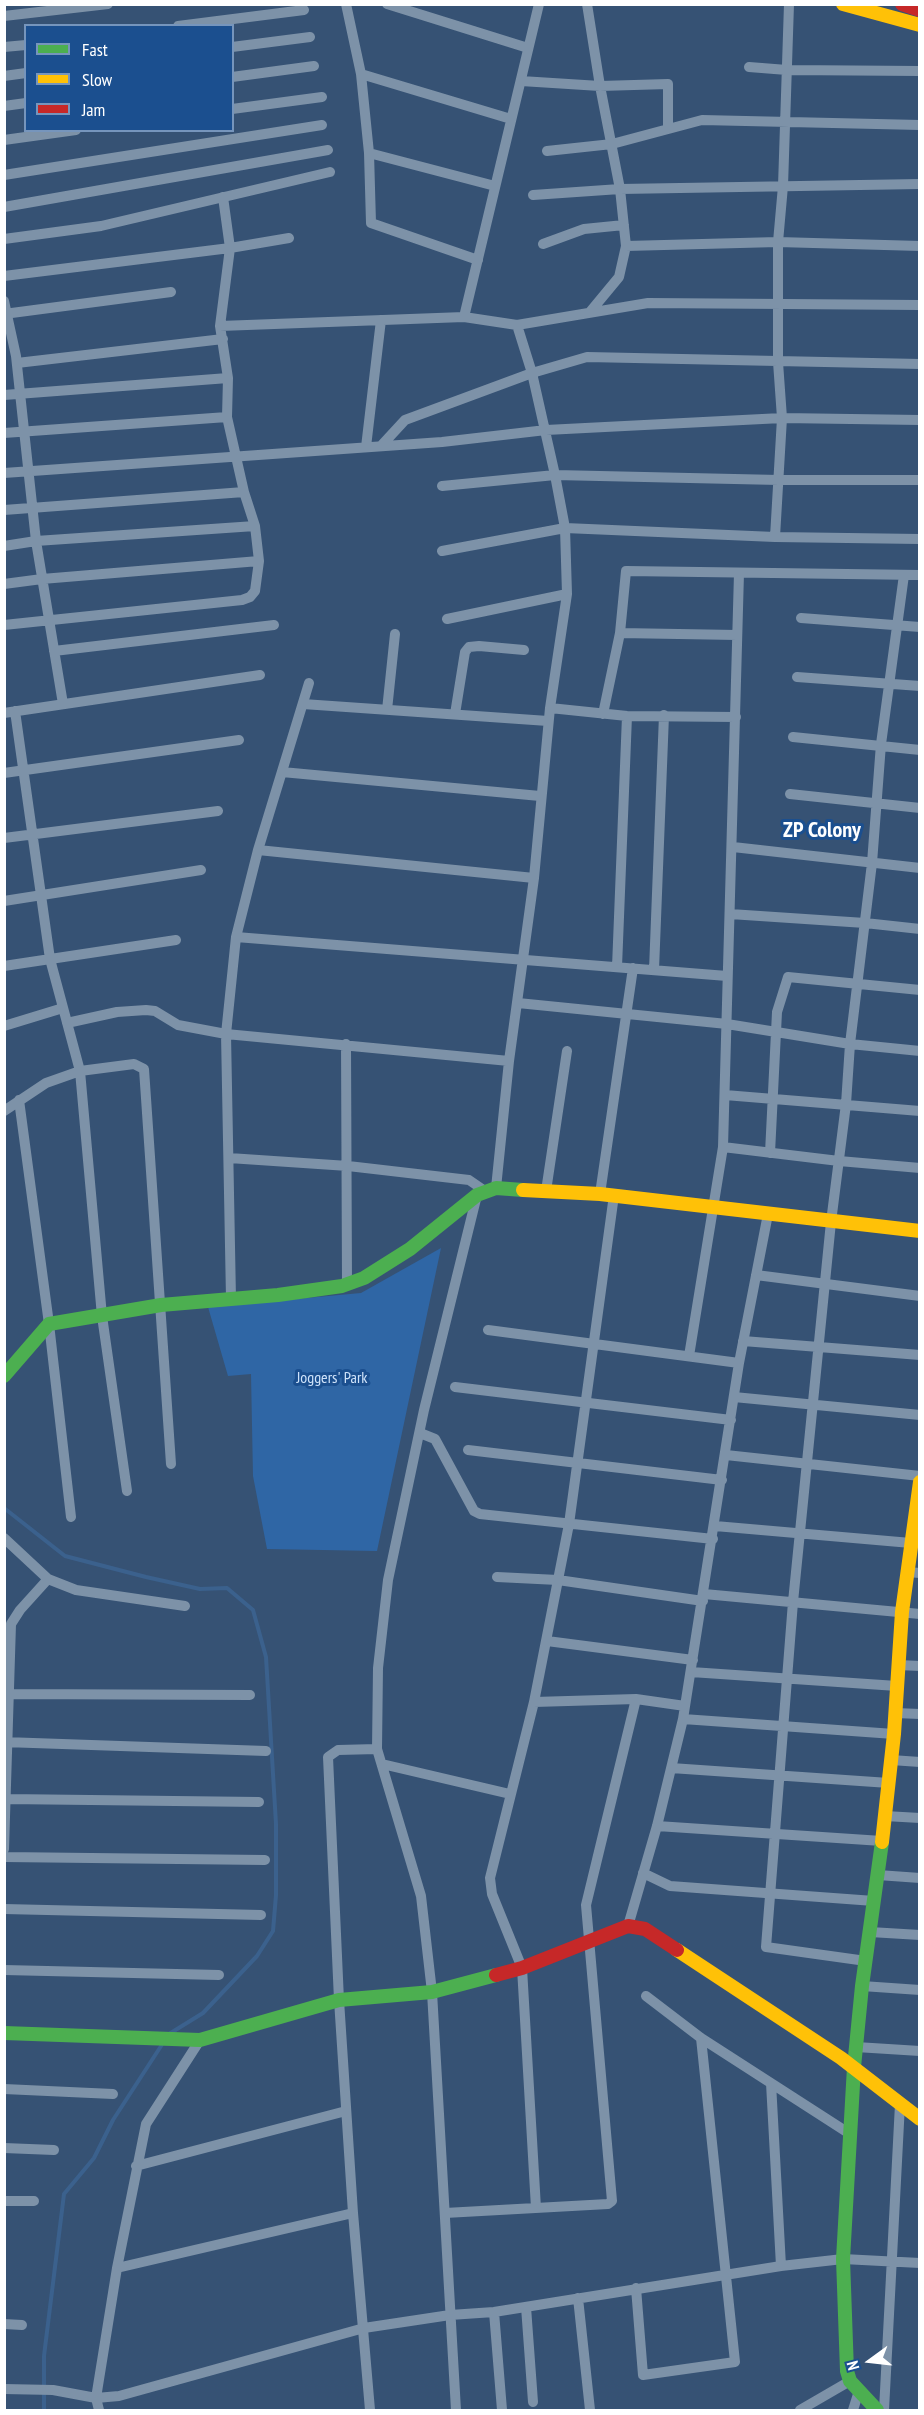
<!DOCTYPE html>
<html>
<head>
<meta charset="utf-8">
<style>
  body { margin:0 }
  #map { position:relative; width:924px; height:2415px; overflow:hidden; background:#365274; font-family:"PT Sans Narrow",sans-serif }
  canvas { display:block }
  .frame { position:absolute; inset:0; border:6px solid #fff; pointer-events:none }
  .legend { position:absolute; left:24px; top:24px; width:210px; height:108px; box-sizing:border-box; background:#1b4f8f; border:2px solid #7695bc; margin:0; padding:8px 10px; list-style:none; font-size:18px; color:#fff }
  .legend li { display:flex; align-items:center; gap:12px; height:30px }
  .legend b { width:30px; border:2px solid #7695bc }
  .north { position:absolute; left:840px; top:2331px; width:60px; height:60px; -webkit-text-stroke:4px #1b4f8f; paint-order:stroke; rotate:255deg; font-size:16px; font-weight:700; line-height:24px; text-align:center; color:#fff }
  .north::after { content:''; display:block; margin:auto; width:21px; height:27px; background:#fff; clip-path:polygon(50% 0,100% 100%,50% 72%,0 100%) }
</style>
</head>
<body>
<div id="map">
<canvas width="924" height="2415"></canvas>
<div class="frame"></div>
<ul class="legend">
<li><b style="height:8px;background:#4caf50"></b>Fast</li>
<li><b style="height:8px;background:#ffc107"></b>Slow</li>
<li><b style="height:8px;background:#c62828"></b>Jam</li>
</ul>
<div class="north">N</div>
</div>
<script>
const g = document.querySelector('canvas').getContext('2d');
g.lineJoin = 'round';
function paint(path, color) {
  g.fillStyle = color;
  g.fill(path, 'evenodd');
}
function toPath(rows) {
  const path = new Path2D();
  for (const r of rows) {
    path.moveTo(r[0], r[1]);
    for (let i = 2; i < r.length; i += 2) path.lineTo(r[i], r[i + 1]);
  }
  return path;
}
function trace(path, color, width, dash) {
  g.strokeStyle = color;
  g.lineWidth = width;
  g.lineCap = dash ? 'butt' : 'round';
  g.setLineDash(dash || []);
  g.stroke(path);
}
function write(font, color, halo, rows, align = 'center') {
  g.font = font + ' "PT Sans Narrow",sans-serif';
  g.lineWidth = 6;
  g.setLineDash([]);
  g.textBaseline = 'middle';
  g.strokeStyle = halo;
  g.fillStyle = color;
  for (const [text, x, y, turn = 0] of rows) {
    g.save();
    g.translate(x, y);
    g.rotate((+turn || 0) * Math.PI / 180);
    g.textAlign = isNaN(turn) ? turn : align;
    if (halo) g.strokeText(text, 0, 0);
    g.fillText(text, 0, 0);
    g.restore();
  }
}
const green = toPath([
  [441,1248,377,1551,267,1549,253,1476,251,1374,228,1376,208,1307,361,1293]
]);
const stream = toPath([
  [4,1508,65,1556,146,1577,200,1589,227,1588,253,1610,266,1657,276,1824,276,1895,273,1931,257,1956,203,2013,169,2034],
  [44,2410,44,2356,64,2194,94,2158,113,2120,163,2043]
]);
const street = toPath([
  [346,4,361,74,369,153,371,223,478,260],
  [387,4,528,48],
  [587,4,600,86,620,189,626,246,619,277,590,312],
  [4,16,108,4],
  [178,26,304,10],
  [4,47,26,45],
  [232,47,310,37],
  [749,67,787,70,920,71],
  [361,74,511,119],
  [4,76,26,73],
  [232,77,314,66],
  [521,81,600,86,668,84,668,129],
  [4,106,26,103],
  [232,109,322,97],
  [4,140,76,130],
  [547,151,612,144,702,120,920,125],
  [369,153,495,186],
  [4,175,322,125],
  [533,195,620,189,920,184],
  [4,207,328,150],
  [4,239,101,226,330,172],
  [543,244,584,229,624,225],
  [626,246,778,242,920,246],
  [4,276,230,248,289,238],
  [4,301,16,356,36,541,63,704],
  [4,314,171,292],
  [464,317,539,4],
  [517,325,532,373,555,475,565,528,567,594],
  [220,326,464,317,517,325,648,303,920,305],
  [17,363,223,339],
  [4,395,228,378],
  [4,433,227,417],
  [381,446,405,420,532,373,587,357,920,364],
  [366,447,381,320],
  [4,473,442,442,546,430,782,418,920,420],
  [442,486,555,475,779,480,920,480],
  [4,510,244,492],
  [775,537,782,418,778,362,778,242,783,186,789,4],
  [4,546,36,541,255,526],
  [442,551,565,528,775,537,920,539],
  [4,584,42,579,259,561],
  [801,618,920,627],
  [447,619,567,594,550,708,534,878,509,1061,496,1188],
  [4,625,242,600,250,597,255,591,259,561,255,526,244,492,227,417,228,378,220,326,230,248,223,197],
  [620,633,737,635],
  [54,651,274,625],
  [797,677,920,686],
  [303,704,548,721],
  [550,708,627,716,736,717],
  [387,710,395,634],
  [15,711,50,959,80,1071,102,1316,127,1491],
  [4,713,260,675],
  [455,714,465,652,469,647,479,646,524,650],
  [603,714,620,633,626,571,920,575],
  [793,737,920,750],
  [282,772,540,796],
  [4,773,239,740],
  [790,794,920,808],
  [4,838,218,811],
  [733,847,920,868],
  [258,850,534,878],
  [4,901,201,870],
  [730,914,865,923,920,929],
  [236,937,727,976],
  [4,966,176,940],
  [617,967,627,716],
  [654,970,664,715],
  [518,1003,727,1024,850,1044,920,1051],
  [67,1023,117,1012,146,1010,155,1011,178,1025,226,1034,509,1061],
  [4,1026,63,1008],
  [346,1044,347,1284],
  [725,1095,920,1111],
  [19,1100,49,1324,71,1517],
  [4,1111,46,1083,80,1071,134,1064,144,1069,171,1464],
  [723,1147,839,1161,920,1168],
  [770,1153,777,1012,788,977,920,990],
  [229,1158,348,1166,469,1180,485,1191],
  [546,1191,567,1051],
  [600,1194,633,968],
  [756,1275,920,1296],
  [231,1299,226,1034,236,937,258,850,309,683],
  [488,1330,739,1363],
  [743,1341,920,1355],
  [689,1356,723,1147,739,573],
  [455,1387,731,1420],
  [734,1397,920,1415],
  [420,1433,435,1439,474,1511,480,1514,713,1539],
  [468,1450,722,1480],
  [726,1455,920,1476],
  [715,1526,911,1543],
  [4,1538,48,1579,20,1610,11,1624,4,1849],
  [907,1572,920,1573],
  [497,1577,558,1580,703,1601],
  [48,1579,76,1590,185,1606],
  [704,1594,920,1614],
  [547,1641,693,1660],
  [898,1665,920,1666],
  [691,1672,897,1686],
  [8,1694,250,1695],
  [534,1702,636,1699,685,1706],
  [895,1713,920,1714],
  [683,1719,894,1734],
  [4,1742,266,1751],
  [891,1760,920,1762],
  [382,1764,510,1794],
  [671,1768,889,1783],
  [6,1799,259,1802],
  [885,1816,920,1818],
  [657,1826,882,1841],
  [4,1857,265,1860],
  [643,1873,670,1886,874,1901],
  [878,1875,920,1878],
  [4,1909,261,1915],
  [628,1926,657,1826,683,1719,739,1363,768,1214],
  [870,1932,920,1935],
  [866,1961,766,1947,793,1602,831,1222,846,1104,850,1044,872,863,881,744,904,575],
  [4,1970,219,1975],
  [862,1986,920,1990],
  [646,1996,701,2038,850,2134],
  [856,2047,920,2051],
  [771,2083,781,2266],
  [4,2089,113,2094],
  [4,2148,54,2150],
  [136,2166,346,2111],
  [4,2201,34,2201],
  [536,2208,522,1968,492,1894,490,1878,534,1702,569,1524,614,1195],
  [445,2213,608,2204,612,2201,586,1905,636,1699],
  [117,2268,353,2213],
  [636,2288,643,2375,735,2362,701,2038],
  [578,2298,590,2410],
  [526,2307,533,2402],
  [494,2312,502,2410],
  [4,2324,22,2325],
  [4,2389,53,2390,96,2398,119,2396,364,2328,450,2315,494,2312,781,2266,843,2259,920,2263],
  [99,2410,96,2398,117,2268,146,2124,200,2040],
  [370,2410,353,2213,339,2000,328,1757,338,1750,377,1749],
  [456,2410,432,1992,421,1896,377,1749,378,1668,388,1580,424,1410,477,1195],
  [800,2410,850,2381],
  [853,2410,859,2391],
  [884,2410,900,2104]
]);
const fast = toPath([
  [4,1376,49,1324,161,1305,278,1295,342,1286,364,1278,410,1249,477,1195,496,1188,523,1190],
  [4,2033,200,2040,339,2000,432,1992,496,1975],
  [877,2410,850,2381,847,2371,843,2259,854,2067,862,1986,882,1842]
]);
const slow = toPath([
  [843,4,920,25],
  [523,1190,600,1194,920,1231],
  [882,1842,894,1734,902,1612,920,1482],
  [677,1950,841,2058,920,2119]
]);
const jam = toPath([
  [902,4,920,10],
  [496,1975,522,1968,628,1926,645,1929,677,1950]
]);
const parkNames = [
  ["Joggers' Park",332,1378]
];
const districtNames = [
  ["ZP Colony",822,831]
];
paint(green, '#2f66a5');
trace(stream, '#3b618d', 4);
trace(street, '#7d92a8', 10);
trace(fast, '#4caf50', 14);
trace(slow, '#ffc107', 14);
trace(jam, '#c62828', 14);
write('16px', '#cfe3fa', '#1b4f8f', parkNames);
write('bold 22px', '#fff', '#1b4f8f', districtNames);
</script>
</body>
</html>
